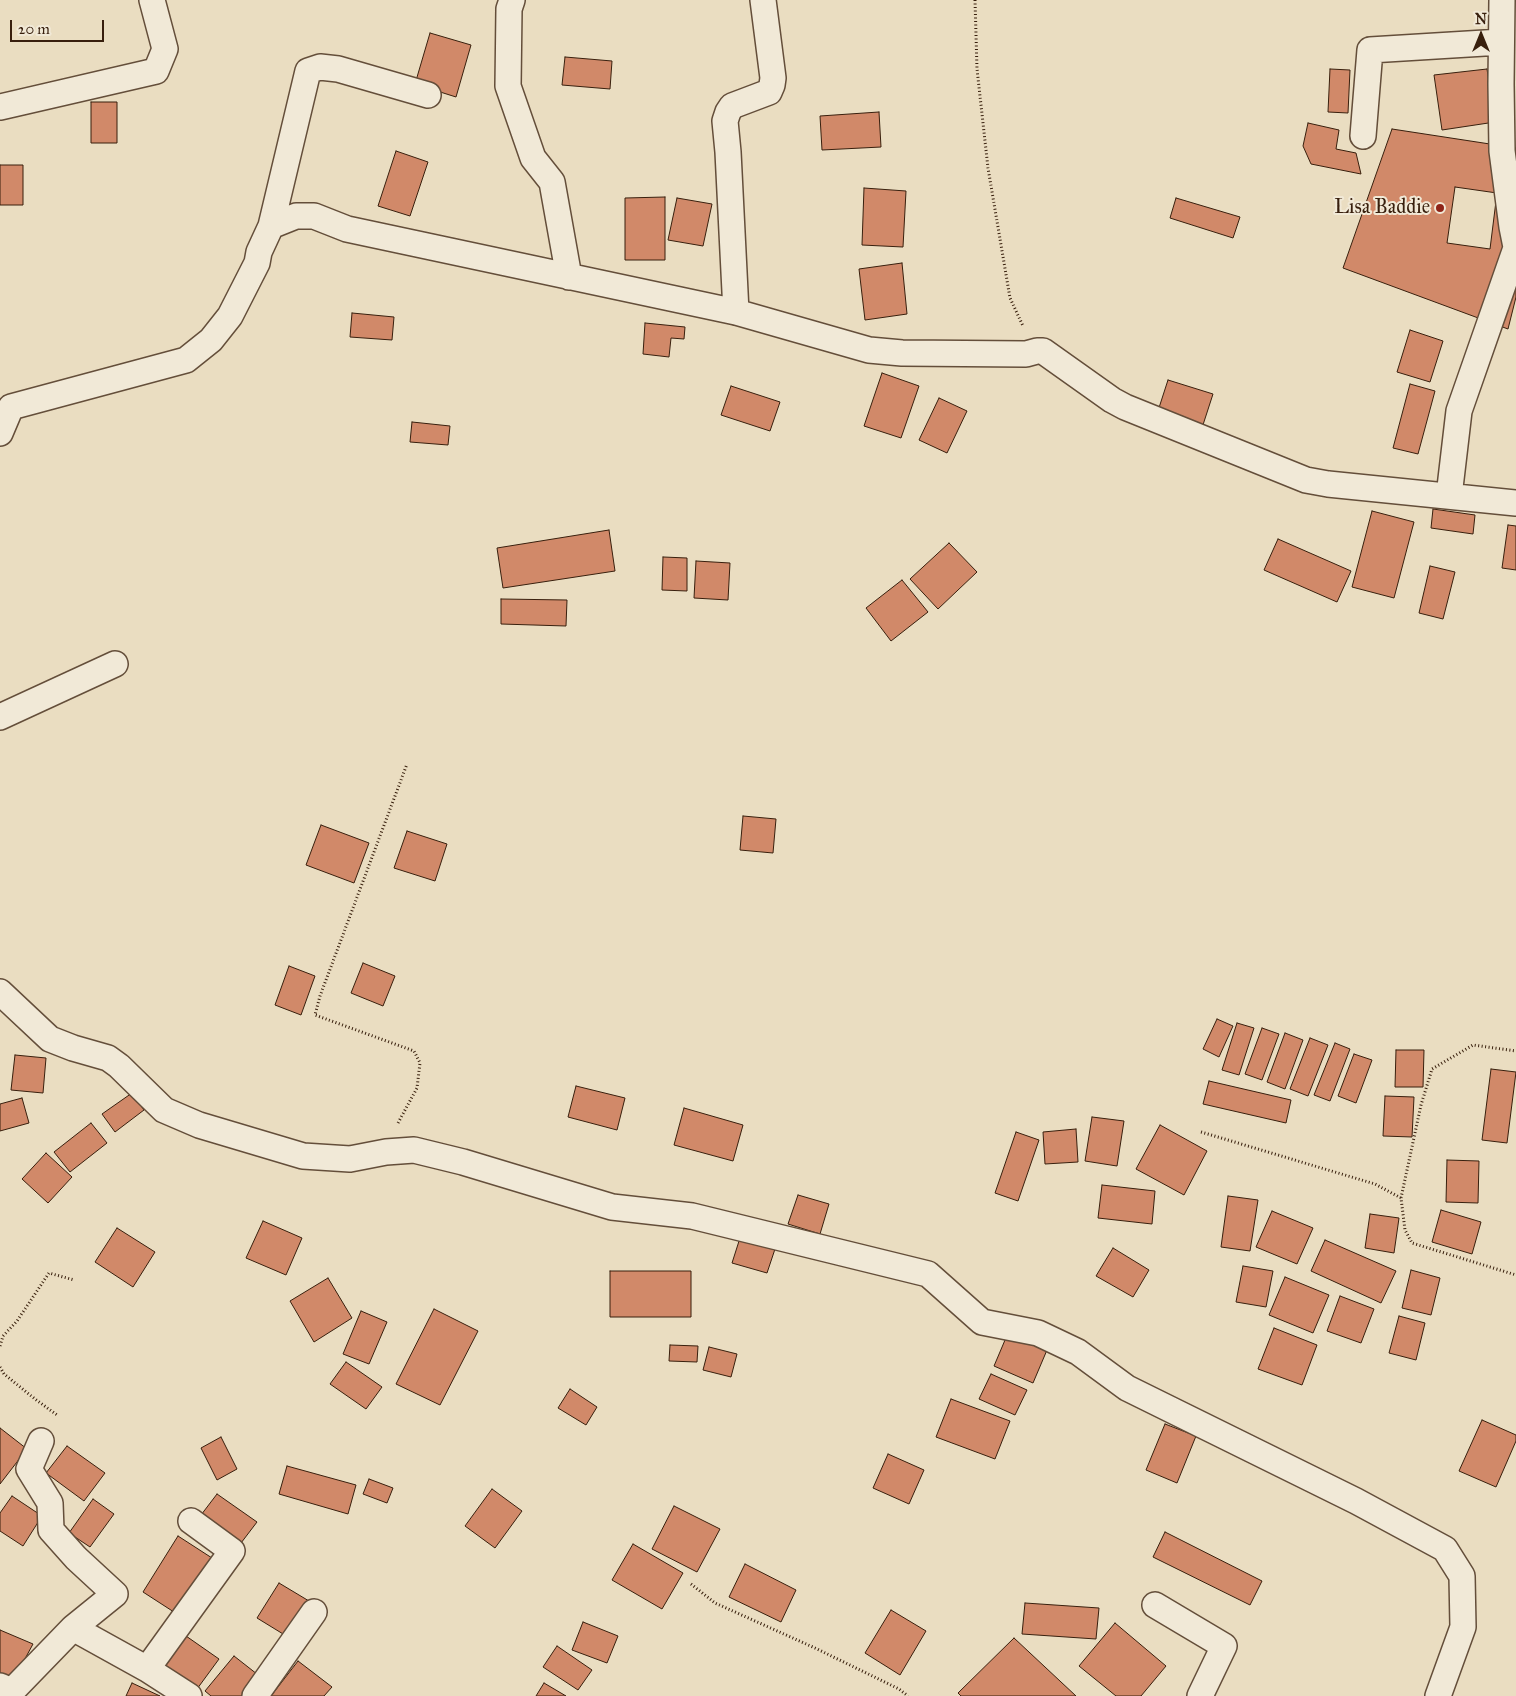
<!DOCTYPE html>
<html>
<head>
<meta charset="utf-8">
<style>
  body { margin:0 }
  #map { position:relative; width:1516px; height:1696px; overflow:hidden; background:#eaddc1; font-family:"IM FELL Great Primer",serif }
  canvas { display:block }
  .north { position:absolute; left:1456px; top:10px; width:50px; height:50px; -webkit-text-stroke:4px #f1e9d7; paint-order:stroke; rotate:0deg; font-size:14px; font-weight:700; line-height:20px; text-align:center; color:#381f0d }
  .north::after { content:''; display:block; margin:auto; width:18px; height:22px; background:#381f0d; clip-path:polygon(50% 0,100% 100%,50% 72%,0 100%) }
  .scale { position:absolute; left:10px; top:20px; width:94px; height:22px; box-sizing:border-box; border:2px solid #381f0d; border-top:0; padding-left:6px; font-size:15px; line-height:18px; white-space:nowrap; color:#381f0d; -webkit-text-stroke:4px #f1e9d7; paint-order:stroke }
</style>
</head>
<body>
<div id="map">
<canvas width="1516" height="1696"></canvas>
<div class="north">N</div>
<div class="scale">20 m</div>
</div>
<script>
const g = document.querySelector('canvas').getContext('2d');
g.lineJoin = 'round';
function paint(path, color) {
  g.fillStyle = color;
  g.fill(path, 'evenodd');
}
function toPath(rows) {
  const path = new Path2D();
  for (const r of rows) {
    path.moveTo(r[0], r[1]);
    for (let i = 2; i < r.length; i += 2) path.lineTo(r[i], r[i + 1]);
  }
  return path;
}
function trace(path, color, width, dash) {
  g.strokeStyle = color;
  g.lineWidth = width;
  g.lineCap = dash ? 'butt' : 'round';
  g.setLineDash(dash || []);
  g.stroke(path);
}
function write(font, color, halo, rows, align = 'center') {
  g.font = font + ' "IM FELL Great Primer",serif';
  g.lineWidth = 4;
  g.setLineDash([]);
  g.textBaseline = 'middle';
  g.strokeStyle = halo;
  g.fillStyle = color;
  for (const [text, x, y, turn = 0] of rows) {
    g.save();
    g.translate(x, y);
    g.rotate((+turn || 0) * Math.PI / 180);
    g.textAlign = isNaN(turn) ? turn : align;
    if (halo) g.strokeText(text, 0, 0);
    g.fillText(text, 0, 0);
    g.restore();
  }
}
const building = toPath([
  [430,33,471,45,456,97,415,84,430,33],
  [565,57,612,61,610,89,562,85,565,57],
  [1330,69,1350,70,1348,113,1328,112,1330,69],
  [1487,69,1495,122,1442,130,1434,75,1487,69],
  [91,102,117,102,117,143,91,143,91,102],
  [879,112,881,147,822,150,820,116,879,112],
  [1308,123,1339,130,1336,149,1356,153,1361,174,1311,164,1303,146,1308,123],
  [1392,129,1516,148,1516,297,1508,329,1343,268,1392,129],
  [396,151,428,162,410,216,378,206,396,151],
  [0,165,23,165,23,205,0,205,0,165],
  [1455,187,1497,193,1490,249,1447,243,1455,187],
  [864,188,906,191,903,247,862,245,864,188],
  [665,197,665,260,625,260,625,198,665,197],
  [677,198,712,204,703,246,668,240,677,198],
  [1176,198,1240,217,1233,238,1170,218,1176,198],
  [902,263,907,314,865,320,859,269,902,263],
  [352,313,394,317,392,340,350,337,352,313],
  [645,323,685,327,684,339,671,338,669,357,643,354,645,323],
  [1410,330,1443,341,1430,382,1397,372,1410,330],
  [882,373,919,386,901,438,864,426,882,373],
  [1168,380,1213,394,1201,431,1156,417,1168,380],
  [1410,384,1435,391,1418,454,1393,448,1410,384],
  [731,386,780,402,770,431,721,415,731,386],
  [939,398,967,411,947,453,919,440,939,398],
  [412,422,450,426,448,445,410,442,412,422],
  [1433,509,1475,515,1473,534,1431,528,1433,509],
  [1372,511,1414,522,1394,598,1352,587,1372,511],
  [1508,525,1516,526,1516,570,1502,568,1508,525],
  [609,530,615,571,503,588,497,548,609,530],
  [1278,539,1351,571,1337,602,1264,570,1278,539],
  [949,543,977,572,938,609,910,579,949,543],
  [663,557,687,558,687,591,662,590,663,557],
  [696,561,730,563,728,600,694,598,696,561],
  [1430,566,1455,572,1443,619,1419,613,1430,566],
  [902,580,928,612,891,641,866,608,902,580],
  [501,599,567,600,566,626,501,624,501,599],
  [743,816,776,819,773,853,740,850,743,816],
  [321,825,369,843,354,883,306,865,321,825],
  [407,831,447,844,435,881,394,868,407,831],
  [363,963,395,976,383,1006,351,993,363,963],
  [289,966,315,976,301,1015,275,1005,289,966],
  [1217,1019,1233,1026,1219,1057,1203,1049,1217,1019],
  [1237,1023,1254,1028,1239,1075,1222,1070,1237,1023],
  [1262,1028,1279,1034,1262,1080,1245,1074,1262,1028],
  [1285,1033,1303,1040,1285,1089,1267,1082,1285,1033],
  [1310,1038,1328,1045,1308,1096,1290,1089,1310,1038],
  [1335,1043,1350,1049,1330,1101,1314,1095,1335,1043],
  [1396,1050,1424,1050,1423,1087,1395,1087,1396,1050],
  [1354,1054,1372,1060,1356,1103,1338,1096,1354,1054],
  [15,1055,46,1058,43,1093,11,1090,15,1055],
  [1491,1069,1516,1072,1507,1143,1482,1140,1491,1069],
  [1209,1081,1291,1100,1286,1123,1203,1104,1209,1081],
  [576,1086,625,1098,617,1130,568,1117,576,1086],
  [132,1093,144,1110,115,1132,102,1114,132,1093],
  [1385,1096,1414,1097,1412,1137,1383,1136,1385,1096],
  [22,1098,29,1123,0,1131,0,1104,22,1098],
  [684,1108,743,1125,733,1161,674,1145,684,1108],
  [1092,1117,1124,1121,1117,1166,1085,1161,1092,1117],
  [91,1123,107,1143,70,1172,54,1152,91,1123],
  [1160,1125,1207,1151,1184,1195,1136,1169,1160,1125],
  [1076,1129,1078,1162,1045,1164,1043,1132,1076,1129],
  [1016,1132,1039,1140,1018,1201,995,1193,1016,1132],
  [46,1153,72,1177,48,1203,22,1179,46,1153],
  [1447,1160,1479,1161,1478,1203,1446,1202,1447,1160],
  [1102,1185,1155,1191,1152,1224,1098,1218,1102,1185],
  [798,1195,829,1204,820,1234,788,1224,798,1195],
  [1228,1196,1258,1200,1250,1251,1221,1247,1228,1196],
  [1441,1210,1481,1222,1472,1254,1432,1242,1441,1210],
  [1272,1211,1313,1228,1297,1264,1256,1247,1272,1211],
  [1370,1214,1399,1218,1394,1253,1365,1248,1370,1214],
  [263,1221,302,1238,286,1275,246,1258,263,1221],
  [117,1228,155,1252,133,1287,95,1262,117,1228],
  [740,1238,775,1249,767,1273,732,1263,740,1238],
  [1325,1240,1396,1271,1381,1303,1311,1271,1325,1240],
  [1113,1248,1149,1270,1133,1297,1096,1276,1113,1248],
  [1243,1266,1273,1271,1266,1307,1236,1302,1243,1266],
  [1411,1270,1440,1278,1431,1315,1402,1308,1411,1270],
  [610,1271,691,1271,691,1317,610,1317,610,1271],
  [1285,1277,1329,1295,1313,1333,1269,1315,1285,1277],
  [328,1278,352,1318,314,1342,290,1301,328,1278],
  [1340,1296,1374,1309,1361,1343,1327,1331,1340,1296],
  [434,1309,478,1331,440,1405,396,1384,434,1309],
  [361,1311,387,1322,369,1364,343,1354,361,1311],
  [1399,1316,1425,1323,1416,1360,1389,1353,1399,1316],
  [1274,1328,1317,1345,1302,1385,1258,1369,1274,1328],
  [1008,1333,1047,1350,1033,1383,994,1366,1008,1333],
  [670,1345,698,1346,697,1362,669,1361,670,1345],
  [709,1347,737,1354,731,1377,703,1370,709,1347],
  [346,1362,382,1387,366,1409,330,1384,346,1362],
  [991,1374,1027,1390,1015,1415,979,1399,991,1374],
  [570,1389,597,1407,586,1425,558,1408,570,1389],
  [951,1399,1010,1421,995,1459,936,1437,951,1399],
  [1482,1420,1516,1435,1516,1441,1496,1487,1459,1471,1482,1420],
  [1165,1424,1196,1436,1177,1483,1146,1470,1165,1424],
  [0,1428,27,1449,0,1484,0,1428],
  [221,1437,237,1469,217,1480,201,1448,221,1437],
  [67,1446,105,1473,84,1501,46,1473,67,1446],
  [888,1454,924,1470,909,1504,873,1488,888,1454],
  [287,1466,356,1485,348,1514,279,1494,287,1466],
  [369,1479,393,1488,387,1503,363,1494,369,1479],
  [492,1489,522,1511,495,1548,465,1526,492,1489],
  [217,1494,257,1522,241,1543,201,1515,217,1494],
  [12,1496,42,1516,23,1546,0,1531,0,1513,12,1496],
  [93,1499,114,1514,90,1547,69,1533,93,1499],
  [674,1506,720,1529,697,1572,652,1549,674,1506],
  [1165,1532,1262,1581,1250,1605,1153,1557,1165,1532],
  [178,1536,212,1558,177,1614,143,1592,178,1536],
  [633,1544,683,1573,662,1609,612,1580,633,1544],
  [745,1564,796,1590,781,1622,729,1597,745,1564],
  [279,1583,309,1601,288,1637,257,1618,279,1583],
  [1025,1603,1099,1608,1096,1639,1022,1634,1025,1603],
  [891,1610,926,1631,900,1675,865,1653,891,1610],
  [583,1622,618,1636,607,1663,572,1650,583,1622],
  [1115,1623,1166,1666,1141,1696,1116,1696,1079,1666,1115,1623],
  [0,1630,33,1644,13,1681,0,1675,0,1630],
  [186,1636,219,1659,197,1689,164,1666,186,1636],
  [1014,1638,1076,1696,961,1696,958,1693,1014,1638],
  [557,1646,592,1670,578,1690,543,1667,557,1646],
  [234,1656,262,1678,247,1696,211,1696,205,1691,234,1656],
  [298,1661,332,1687,324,1696,271,1696,298,1661],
  [132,1683,160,1696,126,1696,132,1683],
  [544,1683,566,1696,536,1696,544,1683]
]);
const path = toPath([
  [975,0,977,69,988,168,1010,298,1023,326],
  [398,1123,417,1088,420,1063,414,1051,315,1015,320,996,407,764],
  [1201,1132,1375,1184,1401,1198,1405,1230,1412,1243,1516,1275],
  [1401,1198,1421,1105,1432,1069,1473,1045,1516,1051],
  [0,1346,3,1336,17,1321,49,1273,74,1280],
  [0,1367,4,1374,35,1399,57,1415,56,1416],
  [691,1584,715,1603,815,1648,899,1689,908,1696]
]);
const street = toPath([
  [512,0,509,9,508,86,533,158,552,182,569,277],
  [1502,0,1501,84,1502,151,1512,227,1516,247],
  [0,107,156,71,165,49,152,0],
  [1363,136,1370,50,1501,42],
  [271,226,308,71,320,67,338,69,428,95],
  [736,312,728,152,725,121,728,112,732,106,769,92,772,85,773,78,763,0],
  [0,433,11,407,186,360,211,340,230,316,257,263,259,252,271,226,296,216,314,216,347,229,736,312,869,350,902,353,1026,354,1037,351,1043,351,1112,400,1125,407,1306,480,1328,484,1516,503],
  [1449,496,1459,411,1516,248],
  [0,717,115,664],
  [0,992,50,1039,73,1048,108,1058,119,1066,164,1110,199,1125,303,1156,350,1159,386,1152,414,1150,463,1162,612,1207,692,1216,928,1274,982,1322,1038,1333,1078,1352,1127,1388,1356,1501,1445,1549,1462,1576,1463,1627,1438,1696],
  [41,1441,29,1469,50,1503,51,1530,76,1558,115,1594,73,1628],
  [1155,1605,1224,1646,1200,1696],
  [147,1669,232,1551,191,1521],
  [0,1686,12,1691,73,1628,147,1669,189,1696],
  [255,1696,314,1612]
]);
const markers = [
  [1440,208,5,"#8f2418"]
];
const poiNames = [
  ["Lisa Baddie",1430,208]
];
paint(building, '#d18969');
trace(building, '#381f0d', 1);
trace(street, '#644e3a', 28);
trace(path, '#381f0d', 3, [1, 2.5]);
trace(street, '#f1e9d7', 25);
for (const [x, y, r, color] of markers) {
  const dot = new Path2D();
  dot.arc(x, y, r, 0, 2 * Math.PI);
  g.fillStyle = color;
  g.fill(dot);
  trace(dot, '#f1e9d7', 2);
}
write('20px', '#381f0d', '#f1e9d7', poiNames, 'right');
</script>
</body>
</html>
